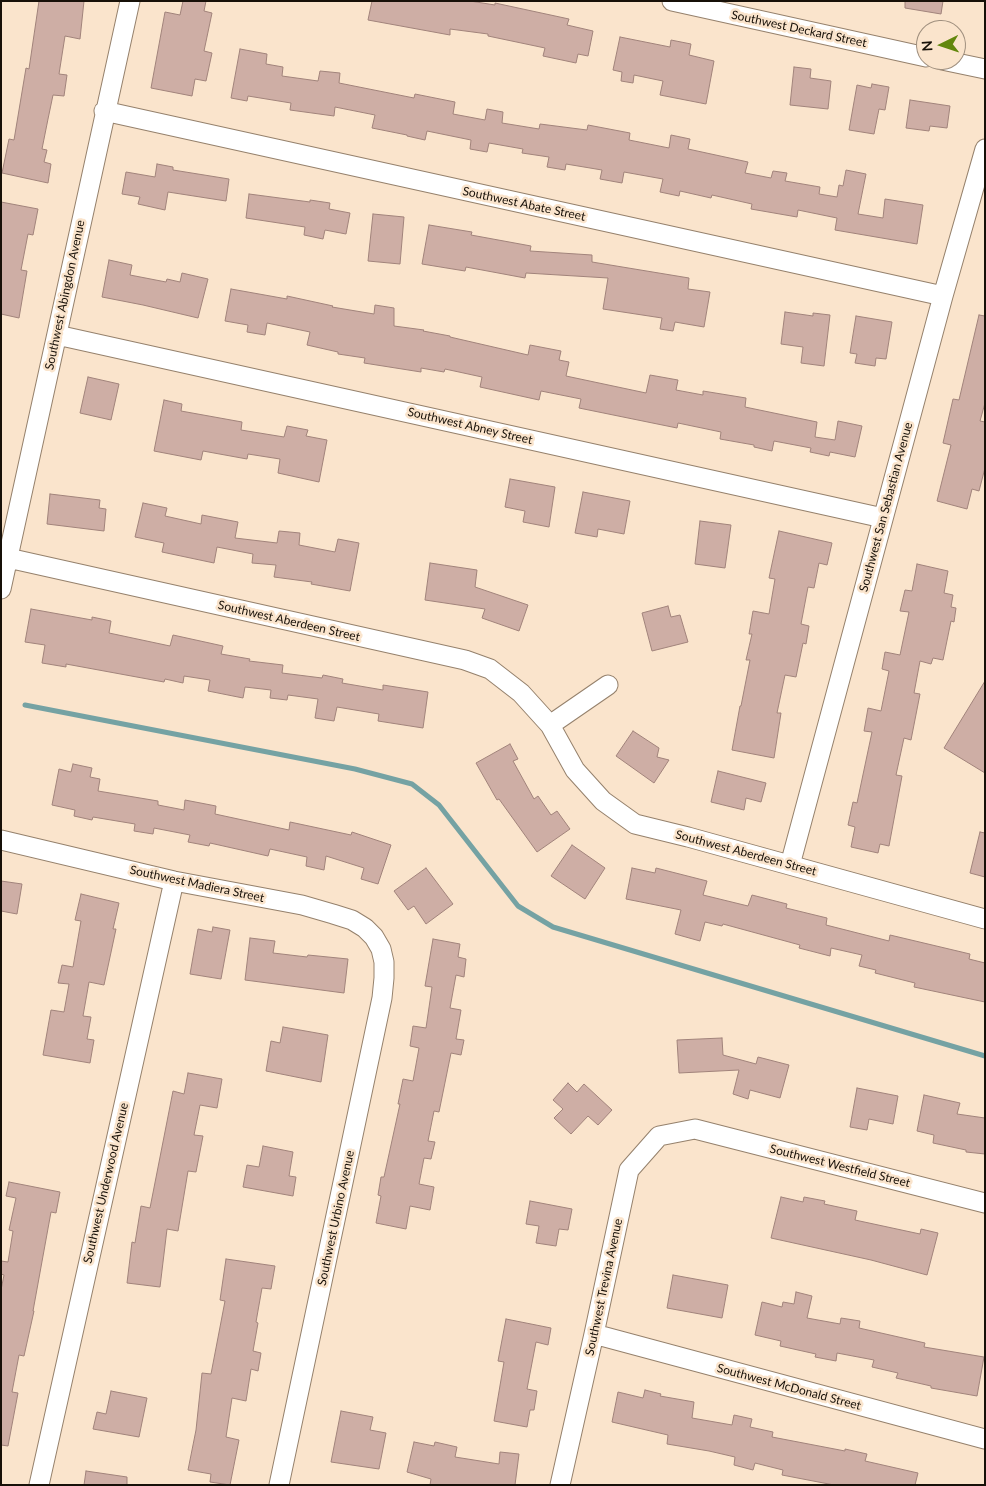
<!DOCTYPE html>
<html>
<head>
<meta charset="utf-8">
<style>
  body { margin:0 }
  #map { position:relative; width:986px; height:1486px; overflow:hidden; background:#fae4cc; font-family:Lato,sans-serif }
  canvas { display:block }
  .frame { position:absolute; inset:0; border:2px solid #171008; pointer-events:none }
  .north { position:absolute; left:916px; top:20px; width:50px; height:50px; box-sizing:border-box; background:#fae4cc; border:1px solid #9f8f7e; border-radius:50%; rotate:266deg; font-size:14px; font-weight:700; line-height:20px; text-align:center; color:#171008 }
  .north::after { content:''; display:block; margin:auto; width:18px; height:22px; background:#62870d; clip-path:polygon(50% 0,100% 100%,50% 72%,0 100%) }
</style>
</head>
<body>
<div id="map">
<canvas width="986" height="1486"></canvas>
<div class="frame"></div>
<div class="north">N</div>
</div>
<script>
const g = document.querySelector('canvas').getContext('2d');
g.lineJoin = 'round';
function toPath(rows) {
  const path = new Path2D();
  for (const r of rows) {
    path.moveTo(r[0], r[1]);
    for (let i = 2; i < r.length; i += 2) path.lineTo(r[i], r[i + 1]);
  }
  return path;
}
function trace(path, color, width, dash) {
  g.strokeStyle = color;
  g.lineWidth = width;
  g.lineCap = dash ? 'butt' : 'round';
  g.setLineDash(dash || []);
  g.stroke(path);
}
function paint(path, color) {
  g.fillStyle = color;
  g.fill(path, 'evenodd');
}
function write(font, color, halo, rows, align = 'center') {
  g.font = font + ' Lato,sans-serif';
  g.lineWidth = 5;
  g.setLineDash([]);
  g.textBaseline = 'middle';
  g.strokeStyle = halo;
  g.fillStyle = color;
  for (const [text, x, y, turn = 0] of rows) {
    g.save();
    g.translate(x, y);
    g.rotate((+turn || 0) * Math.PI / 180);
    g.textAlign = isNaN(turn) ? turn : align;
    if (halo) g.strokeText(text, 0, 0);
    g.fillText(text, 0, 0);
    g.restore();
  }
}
const stream = toPath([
  [25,705,355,769,412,784,439,805,518,906,553,927,985,1056]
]);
const building = toPath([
  [39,1,84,1,80,39,65,36,59,74,67,75,64,96,53,95,48,119,42,149,47,150,44,162,51,164,48,183,2,173,9,139,14,140,26,68,29,69,39,1],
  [183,1,206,1,204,11,212,13,204,51,212,53,206,81,195,79,192,96,151,88,165,12,180,15,183,1],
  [372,1,470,1,495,5,495,3,569,19,567,25,593,31,588,56,578,54,576,63,543,56,545,48,488,36,488,34,450,29,450,35,368,20,372,1],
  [905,1,943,1,941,14,905,8,905,1],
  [620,37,670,47,671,40,691,44,689,55,714,61,706,104,660,95,663,81,634,75,633,83,621,81,622,72,613,70,620,37],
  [240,49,267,54,266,64,283,67,282,76,318,81,320,71,340,73,339,83,414,98,415,94,455,102,453,114,485,120,487,109,503,112,502,123,539,129,540,124,587,130,588,125,630,133,629,140,669,148,671,135,690,139,688,149,748,162,745,173,771,178,773,171,787,173,785,181,820,187,819,194,837,197,839,185,843,186,846,170,866,174,858,214,883,218,885,199,923,205,917,244,835,230,837,218,798,210,797,217,751,209,752,204,712,195,711,198,680,191,679,196,660,192,663,179,624,172,622,183,600,179,602,170,566,164,565,170,547,167,549,157,522,153,523,149,489,143,487,152,470,149,471,140,427,131,425,140,407,136,407,135,372,128,375,115,335,107,334,116,290,110,291,103,248,96,247,101,231,98,240,49],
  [794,67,811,69,810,78,831,81,828,109,790,105,794,67],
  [872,84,889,87,885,110,879,109,874,134,849,130,857,85,871,88,872,84],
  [910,100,950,106,947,128,930,126,929,131,906,128,910,100],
  [157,164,173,167,173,170,229,179,226,201,168,192,165,210,138,204,140,197,122,194,126,172,155,177,157,164],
  [249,194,310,202,310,200,330,203,329,209,350,213,346,234,325,230,323,239,304,235,305,227,246,218,249,194],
  [1,202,38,209,33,235,28,234,21,270,27,271,19,318,1,314,1,202],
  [373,214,404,217,400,264,368,261,373,214],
  [429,225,472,232,471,235,531,246,530,251,592,255,592,262,689,278,688,289,710,292,704,327,675,322,673,331,660,329,662,318,603,309,608,278,526,273,525,278,466,267,465,271,422,264,429,225],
  [109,260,132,265,130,275,166,282,167,279,180,282,182,273,208,279,198,318,143,305,102,297,109,260],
  [231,289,287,299,287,296,333,306,332,307,374,314,375,305,394,308,394,326,424,330,423,331,450,336,450,337,528,355,530,345,561,351,559,360,569,362,566,376,646,393,650,375,678,380,676,390,703,395,703,391,746,398,745,407,817,422,815,437,835,440,838,421,862,426,855,457,830,452,829,456,810,452,811,448,774,441,772,451,754,447,754,445,720,439,721,432,678,423,677,428,579,408,581,399,541,391,539,400,480,387,482,377,445,369,444,372,421,368,421,372,364,363,365,358,338,354,338,352,307,345,310,332,267,323,265,335,247,332,248,325,225,321,231,289],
  [785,312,813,316,813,313,830,315,824,366,801,363,803,347,781,344,785,312],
  [979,315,985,316,985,403,980,421,985,422,985,468,979,491,972,489,967,509,937,501,951,445,943,443,953,399,959,400,979,315],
  [856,316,892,322,886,359,876,358,875,366,855,363,857,354,850,353,856,316],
  [88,377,119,384,111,420,80,413,88,377],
  [164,400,182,404,181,411,242,422,241,430,284,437,287,426,308,430,306,436,327,440,319,482,278,473,280,459,248,454,247,459,203,451,201,460,154,451,164,400],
  [510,479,555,487,549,527,523,522,525,511,505,507,510,479],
  [583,492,630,501,624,534,598,529,597,537,575,533,583,492],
  [50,494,100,500,99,508,106,509,104,531,47,524,50,494],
  [143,503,167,508,165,516,201,524,202,515,238,522,235,538,277,543,279,531,300,533,299,545,335,552,338,539,359,543,350,591,311,584,312,582,274,577,276,565,252,563,253,554,217,547,214,563,162,552,164,543,135,537,143,503],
  [700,521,731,525,725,568,695,564,700,521],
  [779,531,832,543,827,565,819,563,814,588,808,587,801,624,809,626,806,644,803,643,796,677,785,675,777,713,781,713,774,758,732,750,740,706,741,706,750,660,746,660,752,634,749,634,753,611,769,614,775,579,769,578,779,531],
  [430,563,477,570,475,587,528,605,519,631,482,618,485,609,425,600,430,563],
  [917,564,948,571,944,593,953,595,951,607,956,608,954,622,951,621,943,660,933,658,931,664,920,661,914,693,920,694,911,740,904,738,896,775,902,776,889,846,880,844,878,853,851,847,855,827,848,825,853,802,857,803,872,732,864,731,868,708,881,711,889,671,882,669,885,652,900,655,909,612,900,611,905,590,912,591,917,564],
  [668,606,671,617,680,615,688,642,652,651,642,613,668,606],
  [31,609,92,620,92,617,111,621,109,633,170,646,173,635,223,646,221,654,250,659,249,661,283,665,282,673,322,678,323,675,343,679,342,683,383,690,383,685,428,692,423,728,378,721,379,714,337,707,334,721,315,718,318,699,288,695,287,700,270,698,271,690,245,687,243,698,208,691,210,680,184,676,183,683,165,679,164,682,66,664,66,667,42,663,45,645,25,642,31,609],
  [985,681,985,773,944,748,985,681],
  [633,731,659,748,657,757,669,760,654,783,616,756,633,731],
  [510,744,518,759,513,761,534,799,538,796,551,815,557,811,570,829,537,852,499,799,497,800,476,763,510,744],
  [73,764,92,768,90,777,100,779,98,791,158,801,158,805,184,810,185,800,216,806,215,814,289,830,290,822,351,835,352,832,391,845,378,884,361,879,364,868,326,856,324,870,306,866,307,857,270,849,268,856,210,843,209,846,188,842,190,835,154,828,153,834,134,831,135,824,93,817,92,820,74,816,75,810,52,805,59,769,71,772,73,764],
  [718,771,766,783,761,802,746,798,744,810,711,802,718,771],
  [980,832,985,833,985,877,970,873,980,832],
  [572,845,605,868,585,899,551,876,572,845],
  [426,868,453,904,426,924,414,906,408,910,394,891,426,868],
  [632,868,655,873,656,868,707,881,703,895,748,906,752,895,787,904,786,908,827,918,826,925,889,941,890,935,970,954,969,959,985,963,985,1002,914,987,915,983,875,973,876,970,859,966,862,955,831,948,830,956,799,948,800,945,723,924,722,926,705,922,700,941,675,934,681,910,626,899,632,868],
  [1,881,22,884,17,914,1,911,1,881],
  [81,894,119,903,113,929,116,929,104,985,89,982,83,1016,91,1017,87,1039,94,1040,90,1063,43,1055,51,1010,64,1012,69,984,58,983,62,965,73,967,81,921,75,920,81,894],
  [213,927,230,930,221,979,190,974,198,929,212,932,213,927],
  [250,938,275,941,273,953,307,957,308,955,348,959,344,993,245,980,250,938],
  [433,939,460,944,458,957,466,959,464,977,456,975,450,1008,461,1010,456,1039,464,1040,461,1055,451,1053,439,1112,434,1111,428,1141,435,1142,431,1159,424,1158,419,1184,434,1187,430,1210,410,1206,406,1229,376,1223,381,1196,378,1195,381,1177,384,1177,400,1104,398,1104,403,1079,413,1081,419,1048,410,1046,413,1026,426,1028,432,987,425,986,433,939],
  [283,1027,328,1035,321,1082,266,1071,271,1041,280,1043,283,1027],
  [722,1038,723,1055,756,1064,758,1057,789,1065,780,1098,750,1090,748,1099,733,1094,739,1070,679,1073,677,1040,722,1038],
  [188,1073,222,1079,217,1108,200,1105,194,1135,203,1136,196,1172,188,1171,178,1231,167,1229,160,1287,127,1283,132,1242,135,1243,141,1206,150,1208,173,1091,184,1094,188,1073],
  [568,1083,577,1092,584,1084,612,1110,598,1125,588,1116,571,1134,554,1118,563,1109,553,1100,568,1083],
  [857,1088,898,1096,893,1124,869,1119,867,1130,850,1127,857,1088],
  [924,1095,960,1103,957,1114,985,1118,985,1154,966,1152,966,1150,933,1143,934,1135,917,1131,924,1095],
  [263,1146,293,1152,289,1176,296,1177,293,1196,243,1187,247,1165,259,1167,263,1146],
  [9,1182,60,1192,56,1213,51,1212,33,1311,34,1311,24,1356,19,1355,12,1392,18,1393,8,1446,1,1445,1,1290,4,1275,1,1274,1,1261,8,1262,13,1231,9,1230,16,1198,6,1196,9,1182],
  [781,1197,803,1202,804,1197,825,1201,824,1204,857,1211,855,1220,920,1234,921,1229,938,1233,927,1275,871,1260,771,1238,781,1197],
  [530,1201,572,1209,568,1230,559,1229,556,1246,536,1243,539,1226,526,1224,530,1201],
  [226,1259,275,1266,271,1289,262,1288,256,1322,258,1323,253,1351,261,1353,258,1371,251,1369,246,1401,232,1398,226,1437,239,1440,230,1485,210,1482,211,1474,188,1470,196,1430,202,1373,211,1374,225,1301,220,1300,226,1259],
  [673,1275,728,1285,722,1318,667,1308,673,1275],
  [796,1292,812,1296,807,1318,840,1324,841,1318,860,1321,859,1328,925,1343,924,1347,984,1357,977,1396,931,1388,931,1386,896,1378,898,1373,872,1367,874,1360,837,1353,836,1361,815,1357,816,1354,780,1346,781,1341,755,1335,762,1302,782,1307,783,1302,794,1304,796,1292],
  [506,1319,551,1328,548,1345,536,1342,527,1389,537,1391,534,1410,530,1410,527,1427,494,1421,504,1362,498,1361,506,1319],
  [645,1390,661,1394,660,1396,694,1402,692,1418,732,1425,734,1415,752,1419,750,1427,773,1432,772,1437,845,1451,845,1449,867,1454,865,1461,918,1473,915,1485,834,1485,782,1475,783,1470,755,1463,753,1470,734,1465,735,1457,709,1451,667,1444,668,1435,612,1422,618,1392,643,1398,645,1390],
  [111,1391,147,1398,139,1437,93,1429,97,1412,106,1414,111,1391],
  [341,1411,373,1417,370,1430,386,1433,379,1469,331,1462,341,1411],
  [414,1442,434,1446,435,1442,457,1447,455,1457,499,1464,500,1452,519,1454,515,1485,430,1485,431,1479,407,1472,414,1442],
  [86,1471,127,1477,127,1485,84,1485,86,1471]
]);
const street = toPath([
  [672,1,926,57],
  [942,60,985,69],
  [104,111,943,296],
  [57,335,883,518],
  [8,558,465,660,490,669,521,693,550,725,575,770,603,801,635,824,688,837,985,919],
  [1,589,130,1],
  [550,725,608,685],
  [1,840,174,881,302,905,333,914,352,920,365,928,374,937,381,949,384,962,384,978,382,998,279,1485],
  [790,865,943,296,985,149],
  [594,1334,985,1439],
  [39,1485,174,881],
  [560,1485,594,1334,629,1170,659,1136,695,1129,985,1203]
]);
const streetNames = [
  ["Southwest Deckard Street",799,29,12],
  ["Southwest Abate Street",524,204,12],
  ["Southwest Abingdon Avenue",65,295,-78],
  ["Southwest Abney Street",470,426,13],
  ["Southwest San Sebastian Avenue",886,507,-75],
  ["Southwest Aberdeen Street",289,621,13],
  ["Southwest Aberdeen Street",746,853,15],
  ["Southwest Madiera Street",197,884,12],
  ["Southwest Westfield Street",840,1166,14],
  ["Southwest Underwood Avenue",106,1183,-77],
  ["Southwest Urbino Avenue",336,1218,-78],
  ["Southwest Trevina Avenue",604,1287,-78],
  ["Southwest McDonald Street",789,1387,15]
];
trace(stream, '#75a2a3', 5);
paint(building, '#ceaea5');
trace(building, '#a1837b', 1);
trace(street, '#95816c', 21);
trace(street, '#fff', 19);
write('12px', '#171008', '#fae4cc', streetNames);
</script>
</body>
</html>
